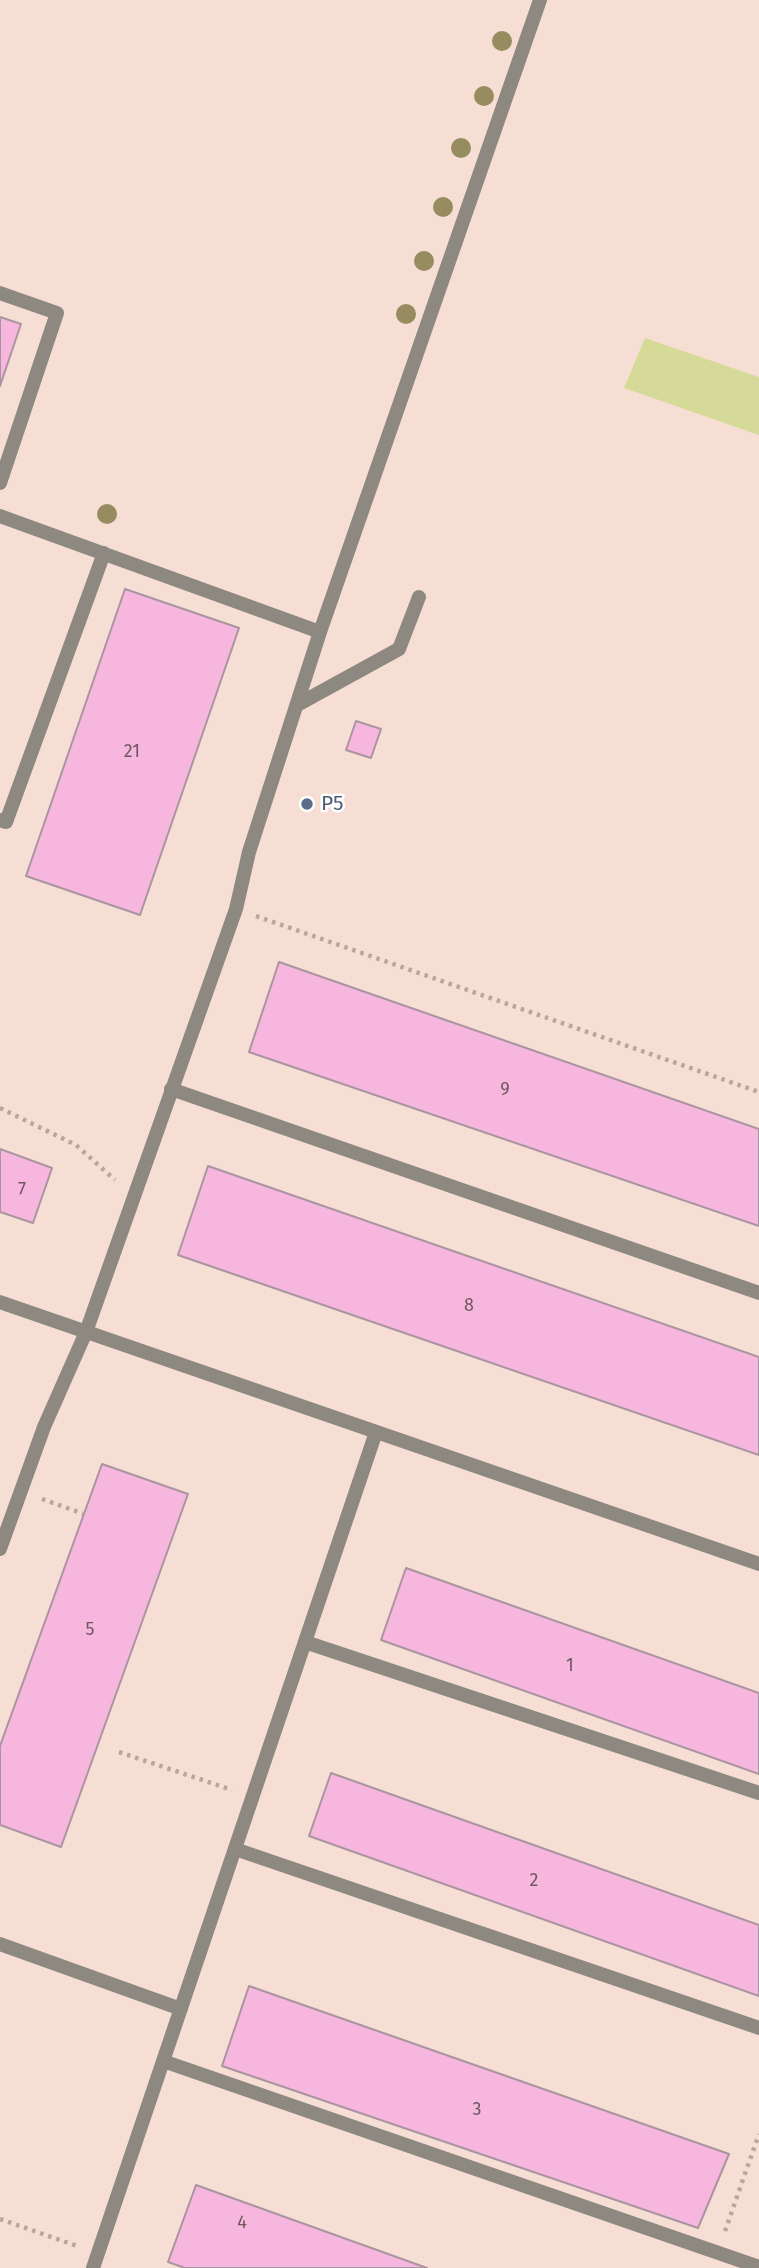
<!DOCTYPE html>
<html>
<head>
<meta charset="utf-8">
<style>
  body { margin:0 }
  canvas { display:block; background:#f6ded4 }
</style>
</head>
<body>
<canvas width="759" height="2268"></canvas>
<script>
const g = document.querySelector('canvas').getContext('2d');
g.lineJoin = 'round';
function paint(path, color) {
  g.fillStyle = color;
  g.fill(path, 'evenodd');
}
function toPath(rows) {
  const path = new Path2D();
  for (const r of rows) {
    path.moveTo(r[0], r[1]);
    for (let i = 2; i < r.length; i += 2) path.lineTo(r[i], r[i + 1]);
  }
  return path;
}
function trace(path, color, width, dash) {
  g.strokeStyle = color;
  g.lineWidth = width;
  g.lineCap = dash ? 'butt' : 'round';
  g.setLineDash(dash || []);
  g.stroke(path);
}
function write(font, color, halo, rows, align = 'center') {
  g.font = font + ' "Fira Sans",sans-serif';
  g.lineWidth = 5;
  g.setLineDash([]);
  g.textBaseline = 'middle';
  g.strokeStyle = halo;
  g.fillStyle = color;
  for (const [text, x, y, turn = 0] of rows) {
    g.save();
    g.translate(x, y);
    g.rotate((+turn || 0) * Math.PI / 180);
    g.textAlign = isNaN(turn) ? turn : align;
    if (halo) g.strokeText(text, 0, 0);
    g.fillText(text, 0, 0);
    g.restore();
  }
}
const green = toPath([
  [645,338,759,377,759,435,624,388]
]);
const building = toPath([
  [0,317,21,324,0,386,0,317],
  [125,589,239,628,140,915,26,876,125,589],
  [356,721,381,729,371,758,346,750,356,721],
  [279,962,759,1129,759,1226,249,1052,279,962],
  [0,1149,52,1168,33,1223,0,1212,0,1149],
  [208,1166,759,1357,759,1455,178,1255,208,1166],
  [102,1464,188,1494,61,1847,0,1825,0,1746,102,1464],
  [406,1568,759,1693,759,1774,381,1640,406,1568],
  [331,1773,759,1925,759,1996,309,1836,331,1773],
  [249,1986,729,2154,698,2228,222,2066,249,1986],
  [196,2185,427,2268,185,2268,168,2262,196,2185]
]);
const path = toPath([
  [256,916,759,1092],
  [0,1108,76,1145,115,1180],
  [42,1499,84,1514],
  [119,1752,232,1790],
  [0,2219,77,2246],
  [725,2231,759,2134]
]);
const service = toPath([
  [0,293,57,313,0,483],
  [0,516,320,632],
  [297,705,399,649,419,597],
  [0,820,6,822,104,553],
  [171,1089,759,1293],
  [0,1302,759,1564],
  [0,1549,44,1427,86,1332,236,909,249,852,320,632,540,0],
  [305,1642,759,1793],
  [235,1849,759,2028],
  [0,1944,181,2009],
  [163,2061,759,2267],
  [93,2268,376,1432]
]);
const trees = [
  [502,41],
  [484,96],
  [461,148],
  [443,207],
  [424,261],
  [406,314],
  [107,514]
];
const markers = [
  [307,804,7,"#5c6f8a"]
];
const numberNames = [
  ["21",132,752],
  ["9",505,1090],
  ["7",22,1190],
  ["8",469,1306],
  ["5",90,1630],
  ["1",570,1666],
  ["2",534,1881],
  ["3",477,2110],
  ["4",242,2223]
];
const serviceNames = [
  ["P5",321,804]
];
paint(green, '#d6da99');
paint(building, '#f7b6de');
trace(building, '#a995a0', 2);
trace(path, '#b8a59d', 4.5, [3.5, 5]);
trace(service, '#8d8981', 14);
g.fillStyle = '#968c5f';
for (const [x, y] of trees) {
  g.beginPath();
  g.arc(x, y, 10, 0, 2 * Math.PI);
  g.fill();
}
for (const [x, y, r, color] of markers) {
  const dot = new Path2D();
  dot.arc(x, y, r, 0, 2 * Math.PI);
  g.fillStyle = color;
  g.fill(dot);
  trace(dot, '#fff', 2.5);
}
write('18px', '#70585f', null, numberNames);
write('21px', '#4e5e75', '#fff', serviceNames, 'left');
</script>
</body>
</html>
